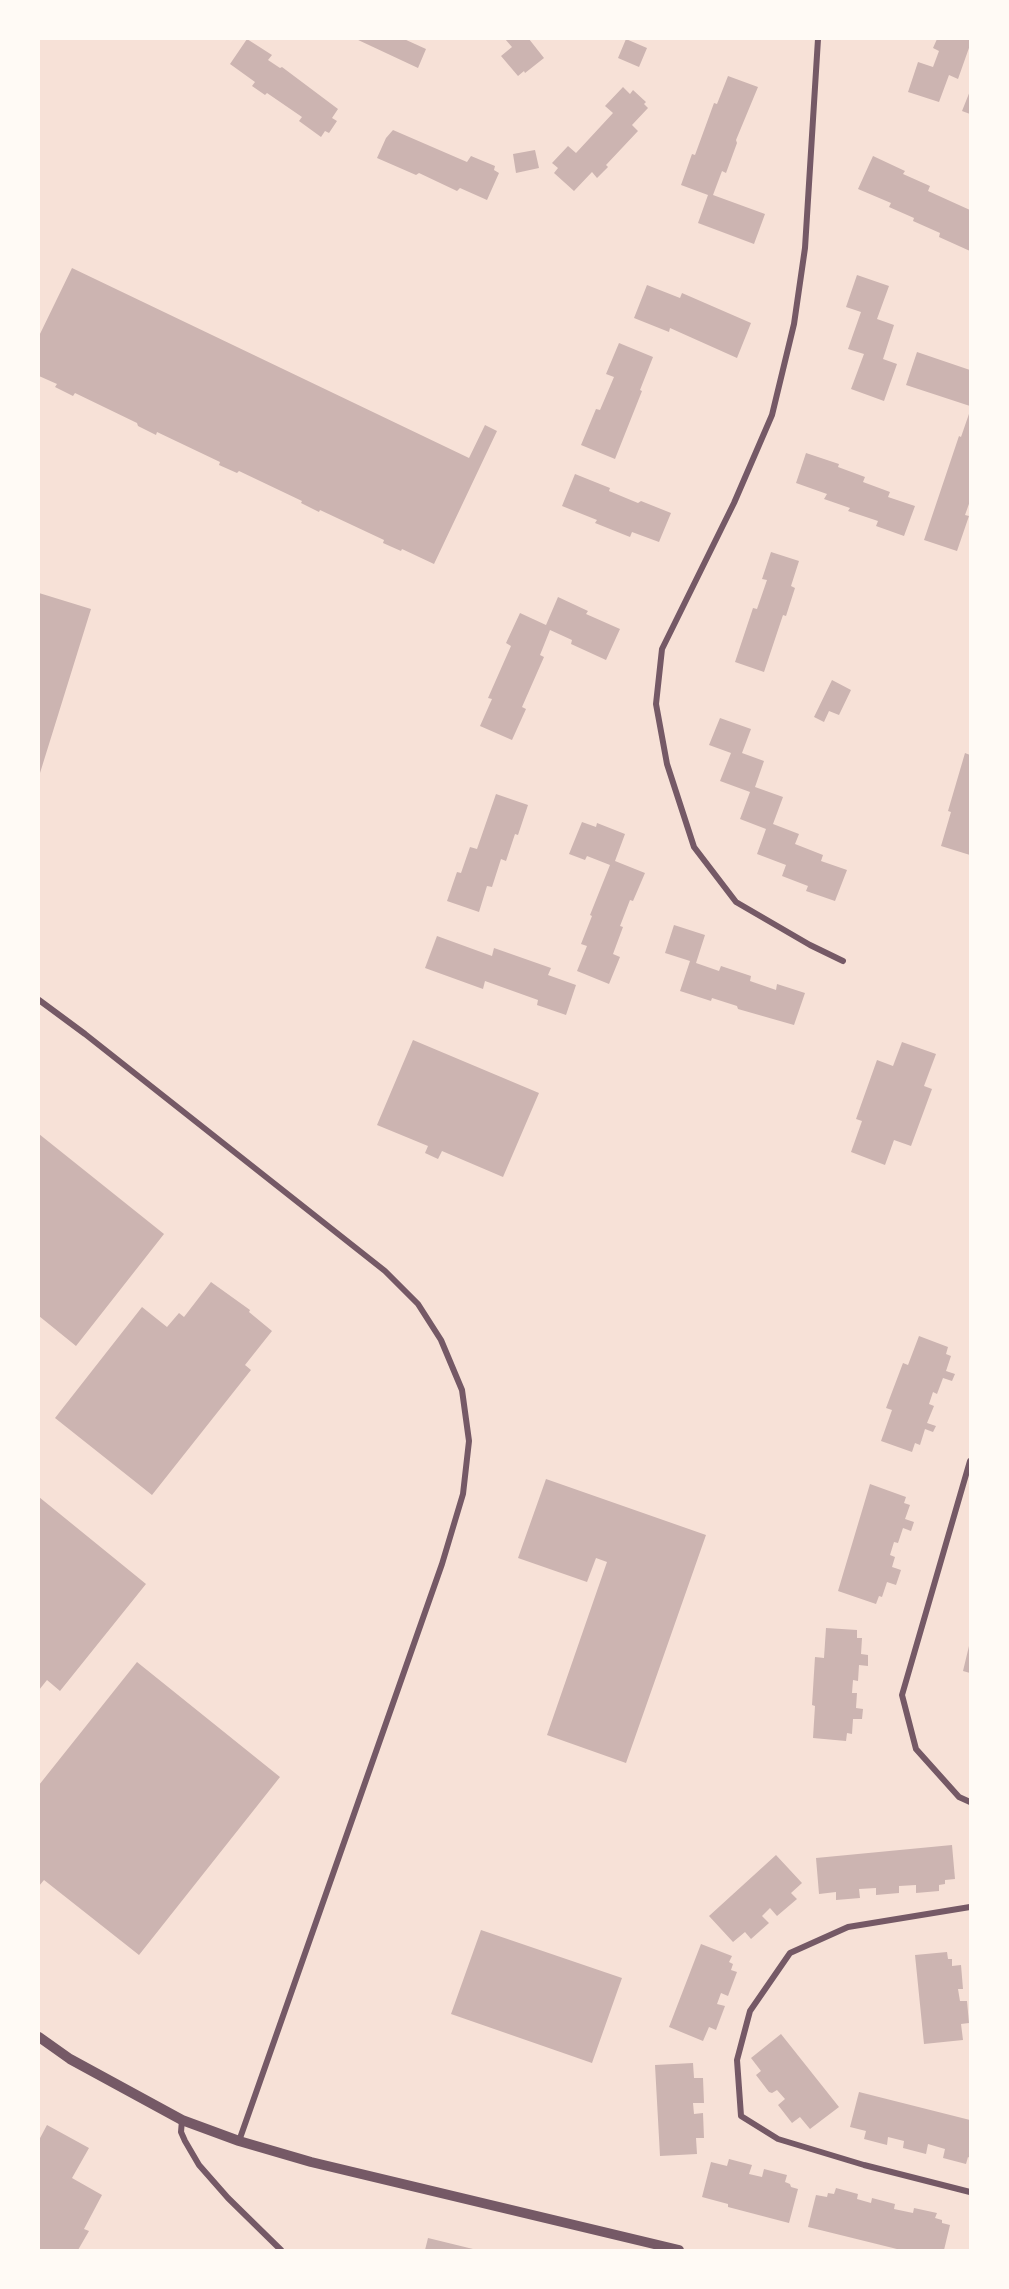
<!DOCTYPE html>
<html>
<head>
<meta charset="utf-8">
<style>
  body { margin:0 }
  #map { position:relative; width:1009px; height:2289px; overflow:hidden; background:#f7e1d7; font-family:"Roboto Condensed",sans-serif }
  canvas { display:block }
  .frame { position:absolute; inset:0; border:40px solid #fffaf5; pointer-events:none }
</style>
</head>
<body>
<div id="map">
<canvas width="1009" height="2289"></canvas>
<div class="frame"></div>
</div>
<script>
const g = document.querySelector('canvas').getContext('2d');
g.lineJoin = 'round';
function paint(path, color) {
  g.fillStyle = color;
  g.fill(path, 'evenodd');
}
function toPath(rows) {
  const path = new Path2D();
  for (const r of rows) {
    path.moveTo(r[0], r[1]);
    for (let i = 2; i < r.length; i += 2) path.lineTo(r[i], r[i + 1]);
  }
  return path;
}
function trace(path, color, width, dash) {
  g.strokeStyle = color;
  g.lineWidth = width;
  g.lineCap = dash ? 'butt' : 'round';
  g.setLineDash(dash || []);
  g.stroke(path);
}
const building = toPath([
  [247,39,272,55,268,60,280,68,282,67,338,109,332,118,337,121,329,133,325,131,321,137,299,121,302,117,267,93,265,95,252,86,255,82,230,64],
  [356,39,404,39,426,49,418,68],
  [505,39,529,39,544,58,525,73,524,71,518,76,501,56,512,47],
  [626,39,647,48,639,67,618,58],
  [937,39,970,39,970,45,958,79,949,75,939,102,908,92,918,62,933,67,939,51,933,48],
  [728,76,758,87,736,140,737,143,726,173,722,171,713,195,765,214,754,244,698,223,708,195,681,185,692,154,695,155,714,103,717,104],
  [623,87,630,94,633,90,646,102,644,104,648,108,632,125,638,131,606,165,608,167,597,178,592,172,574,191,554,173,558,168,552,163,568,146,576,153,613,113,605,106],
  [970,91,970,114,962,111],
  [393,130,467,162,471,156,495,166,494,170,499,173,487,200,460,188,457,191,419,173,416,175,377,158,386,138],
  [535,150,539,168,516,173,513,154],
  [873,156,905,171,903,174,930,186,928,191,970,210,970,251,939,237,940,233,913,221,914,218,889,207,891,203,858,189],
  [72,268,469,458,485,425,497,431,434,564,402,549,401,551,383,543,384,540,320,510,319,512,301,503,302,501,239,471,237,473,219,465,220,462,157,432,156,435,138,426,137,423,75,393,73,396,55,387,57,384,39,376,39,336],
  [857,275,889,286,877,319,894,325,883,359,897,364,884,401,851,389,864,354,848,349,861,312,846,307],
  [647,285,680,298,682,293,751,323,737,358,670,328,669,332,634,318],
  [619,343,653,357,640,390,642,391,615,459,581,445,596,409,600,410,614,377,606,374],
  [917,352,970,370,970,406,906,385],
  [970,411,970,501,965,515,969,516,957,551,924,540,959,436,961,437],
  [806,453,839,464,838,467,865,477,863,482,890,492,888,497,915,506,904,536,876,526,878,521,848,511,850,508,824,499,827,494,796,483],
  [575,474,610,488,609,491,638,503,641,501,671,513,659,542,632,532,630,537,595,523,597,520,562,506],
  [771,552,799,561,791,586,795,588,786,616,783,615,764,672,735,662,753,608,757,609,767,580,762,579],
  [39,593,91,609,40,773,39,773],
  [558,597,588,611,586,614,620,629,606,660,571,644,572,640,550,630,540,655,544,657,522,707,526,709,512,740,480,726,492,699,488,698,511,646,506,643,520,613,546,625],
  [832,680,851,690,839,715,829,711,824,722,814,717],
  [720,718,751,729,742,753,764,761,755,787,783,797,773,824,799,834,795,844,823,855,821,861,847,870,835,901,806,891,808,886,782,876,786,865,757,854,766,829,740,819,750,792,720,781,731,753,709,745],
  [965,753,970,755,970,855,941,846,951,812,948,811],
  [496,794,528,805,518,835,515,834,506,861,501,859,492,887,487,886,479,912,447,901,457,872,461,873,470,847,477,849],
  [582,822,596,827,597,823,625,834,615,861,645,873,633,901,630,900,620,926,623,927,613,954,620,957,609,984,577,971,587,946,581,944,592,916,590,915,610,865,587,856,585,860,569,854],
  [674,925,705,935,696,963,719,971,721,966,751,976,750,981,776,990,777,984,805,993,794,1025,738,1009,737,1006,712,998,711,1001,680,991,690,961,665,953],
  [437,936,492,956,494,948,551,968,548,975,576,985,566,1015,537,1005,538,1000,485,981,483,989,425,968],
  [413,1040,539,1093,503,1177,442,1151,438,1159,425,1153,428,1146,377,1125],
  [902,1042,936,1054,924,1086,932,1089,911,1146,894,1140,885,1165,851,1152,862,1121,856,1119,877,1060,893,1066],
  [39,1134,164,1234,76,1346,39,1316],
  [211,1282,250,1310,249,1312,272,1331,245,1365,251,1370,152,1495,55,1418,142,1307,167,1327,179,1313,184,1317],
  [919,1336,948,1347,946,1354,951,1356,946,1371,955,1374,952,1381,943,1378,937,1394,933,1392,929,1404,934,1406,927,1423,936,1426,933,1432,925,1429,920,1445,915,1443,912,1452,881,1441,892,1410,886,1408,903,1363,908,1365],
  [546,1479,706,1535,626,1763,547,1735,607,1562,596,1558,587,1582,518,1558],
  [870,1484,906,1497,904,1503,910,1505,905,1519,914,1522,911,1531,903,1528,898,1543,894,1542,890,1555,895,1557,892,1567,901,1570,896,1585,887,1582,882,1597,879,1596,876,1604,838,1591],
  [39,1497,146,1584,60,1691,47,1680,39,1690],
  [826,1628,857,1630,857,1638,862,1638,861,1654,868,1655,868,1666,859,1665,858,1681,853,1680,852,1693,857,1693,856,1708,863,1709,862,1719,853,1719,852,1734,847,1733,846,1741,813,1738,815,1706,812,1705,815,1657,824,1658],
  [969,1646,970,1646,970,1673,963,1671],
  [137,1662,280,1777,139,1955,44,1880,39,1886,39,1785],
  [952,1845,955,1879,945,1880,945,1884,939,1885,939,1891,916,1893,916,1885,899,1886,899,1893,876,1895,876,1888,859,1889,860,1898,836,1900,836,1892,819,1894,816,1858],
  [776,1855,802,1883,791,1893,797,1899,777,1916,770,1908,762,1916,769,1923,751,1939,745,1932,733,1942,709,1916],
  [481,1930,622,1978,592,2063,451,2014],
  [701,1944,732,1956,729,1962,733,1964,731,1970,737,1972,728,1996,721,1993,717,2004,725,2006,716,2030,709,2027,703,2041,669,2027],
  [947,1952,948,1959,952,1959,952,1966,961,1965,963,1989,958,1989,960,2001,967,2001,969,2023,961,2024,963,2040,924,2044,915,1955],
  [781,2034,839,2107,810,2129,800,2117,792,2123,778,2105,785,2099,777,2090,772,2093,769,2092,756,2075,761,2071,751,2058],
  [693,2063,694,2078,703,2078,704,2103,693,2103,694,2114,703,2113,704,2138,696,2138,697,2154,660,2156,655,2065],
  [859,2092,970,2120,970,2158,968,2157,966,2164,943,2158,945,2149,928,2144,926,2154,903,2148,904,2141,888,2137,887,2145,864,2139,866,2131,850,2127],
  [47,2125,89,2148,72,2178,102,2195,84,2229,89,2231,78,2250,39,2250,39,2140],
  [729,2159,752,2165,749,2174,762,2177,764,2169,787,2175,785,2182,790,2184,791,2187,798,2189,789,2223,728,2207,728,2204,702,2197,711,2162,727,2166],
  [836,2188,858,2194,857,2199,871,2203,872,2198,895,2204,894,2209,913,2213,914,2208,937,2213,935,2218,942,2220,942,2223,950,2225,944,2250,901,2250,808,2227,816,2195,827,2197,828,2193,834,2194],
  [428,2238,473,2249,473,2250,425,2250]
]);
const minor = toPath([
  [818,39,805,248,794,324,772,415,734,503,662,649,656,704,667,764,694,847,736,902,810,945,843,961],
  [39,1000,85,1034,385,1271,418,1304,441,1340,462,1390,469,1441,463,1494,442,1564,239,2141],
  [970,1461,902,1695,916,1749,959,1797,970,1802],
  [970,1907,848,1927,790,1953,750,2011,737,2060,741,2116,778,2139,864,2165,970,2192],
  [182,2120,181,2132,185,2141,199,2165,228,2198,281,2250]
]);
const tertiary = toPath([
  [39,2037,70,2059,182,2120,239,2141,311,2162,679,2250]
]);
paint(building, '#ccb4b1');
trace(minor, '#755966', 6);
trace(tertiary, '#755966', 10);
</script>
</body>
</html>
